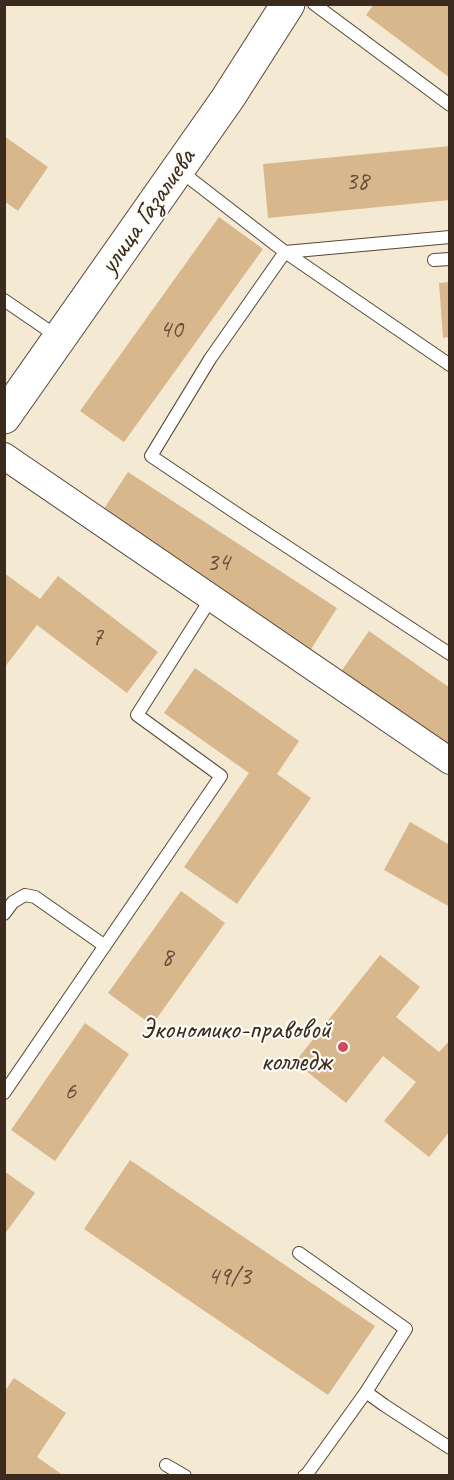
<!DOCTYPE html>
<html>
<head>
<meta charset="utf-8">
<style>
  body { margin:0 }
  #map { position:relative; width:454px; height:1480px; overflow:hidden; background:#f4e9d2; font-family:Caveat,sans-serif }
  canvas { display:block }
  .frame { position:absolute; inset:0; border:6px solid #3b2a1e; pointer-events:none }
</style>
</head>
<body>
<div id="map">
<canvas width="454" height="1480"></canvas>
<div class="frame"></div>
</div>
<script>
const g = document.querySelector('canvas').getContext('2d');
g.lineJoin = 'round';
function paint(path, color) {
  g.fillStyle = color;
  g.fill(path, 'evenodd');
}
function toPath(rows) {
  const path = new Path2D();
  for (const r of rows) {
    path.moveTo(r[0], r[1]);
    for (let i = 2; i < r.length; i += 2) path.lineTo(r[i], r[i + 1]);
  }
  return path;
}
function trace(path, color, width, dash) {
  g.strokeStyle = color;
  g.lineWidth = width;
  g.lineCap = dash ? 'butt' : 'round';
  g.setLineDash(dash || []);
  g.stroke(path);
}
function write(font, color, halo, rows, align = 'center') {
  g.font = font + ' Caveat,sans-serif';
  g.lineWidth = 4.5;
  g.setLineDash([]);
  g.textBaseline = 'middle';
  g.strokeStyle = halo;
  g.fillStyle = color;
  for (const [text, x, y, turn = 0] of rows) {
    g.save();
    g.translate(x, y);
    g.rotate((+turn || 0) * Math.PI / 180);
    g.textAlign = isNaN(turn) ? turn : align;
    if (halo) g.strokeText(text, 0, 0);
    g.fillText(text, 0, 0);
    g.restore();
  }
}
const building = toPath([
  [374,4,450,4,450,78,366,15],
  [4,136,48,167,18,211,4,201],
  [450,146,450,200,268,218,263,164],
  [219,217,263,249,124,442,80,411],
  [450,282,450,337,443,338,439,283],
  [128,472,337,608,308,654,98,518],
  [4,573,40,599,58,576,158,652,127,693,37,625,4,668],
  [369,631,450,688,450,755,338,676],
  [195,668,299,741,277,774,311,798,237,904,184,867,249,773,164,713],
  [410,822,450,845,450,907,384,870],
  [181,891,225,923,152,1025,108,993],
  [380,955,420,987,396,1017,439,1052,450,1040,450,1131,429,1157,384,1121,416,1082,383,1056,346,1103,295,1062],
  [85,1023,129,1054,55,1161,11,1130],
  [130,1160,375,1326,328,1395,84,1229],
  [4,1171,35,1193,4,1235],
  [14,1378,66,1413,37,1457,64,1476,4,1476,4,1392]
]);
const service = toPath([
  [314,4,450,105],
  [179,170,285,252,210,359,151,456,239,515,450,654],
  [450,237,285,252,450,365],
  [434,260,450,259],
  [4,300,58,337],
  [4,914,13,902,25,895,35,897,105,946],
  [4,1093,221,776,137,715,212,597],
  [299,1253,406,1329,366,1392,307,1474,304,1476],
  [366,1392,384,1405,450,1448],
  [166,1465,185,1476]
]);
const minor = toPath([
  [4,456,450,761]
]);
const secondary = toPath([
  [4,417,228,98,288,4]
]);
const markers = [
  [343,1047,6,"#d1495b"]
];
const numberNames = [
  ["38",357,182],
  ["40",171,330],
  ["34",218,563],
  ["7",97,638],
  ["8",167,958],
  ["6",70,1092],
  ["49/3",229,1277]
];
const streetNames = [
  ["улица Газалиева",148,212,-55]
];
const poiNames = [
  ["Экономико-правовой",331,1031],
  ["колледж",331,1063]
];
paint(building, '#d9b78c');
trace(service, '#574739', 14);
trace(minor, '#574739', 28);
trace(secondary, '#574739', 35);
trace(service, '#fff', 12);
trace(minor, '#fff', 26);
trace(secondary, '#fff', 33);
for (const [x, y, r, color] of markers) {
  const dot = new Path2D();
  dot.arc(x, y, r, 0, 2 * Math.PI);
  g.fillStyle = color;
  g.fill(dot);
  trace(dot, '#fdfcf7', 2);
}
write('26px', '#624d3a', null, numberNames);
write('28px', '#3b2a1e', '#fdfcf7', streetNames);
write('28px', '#3b2a1e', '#fdfcf7', poiNames, 'right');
</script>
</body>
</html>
